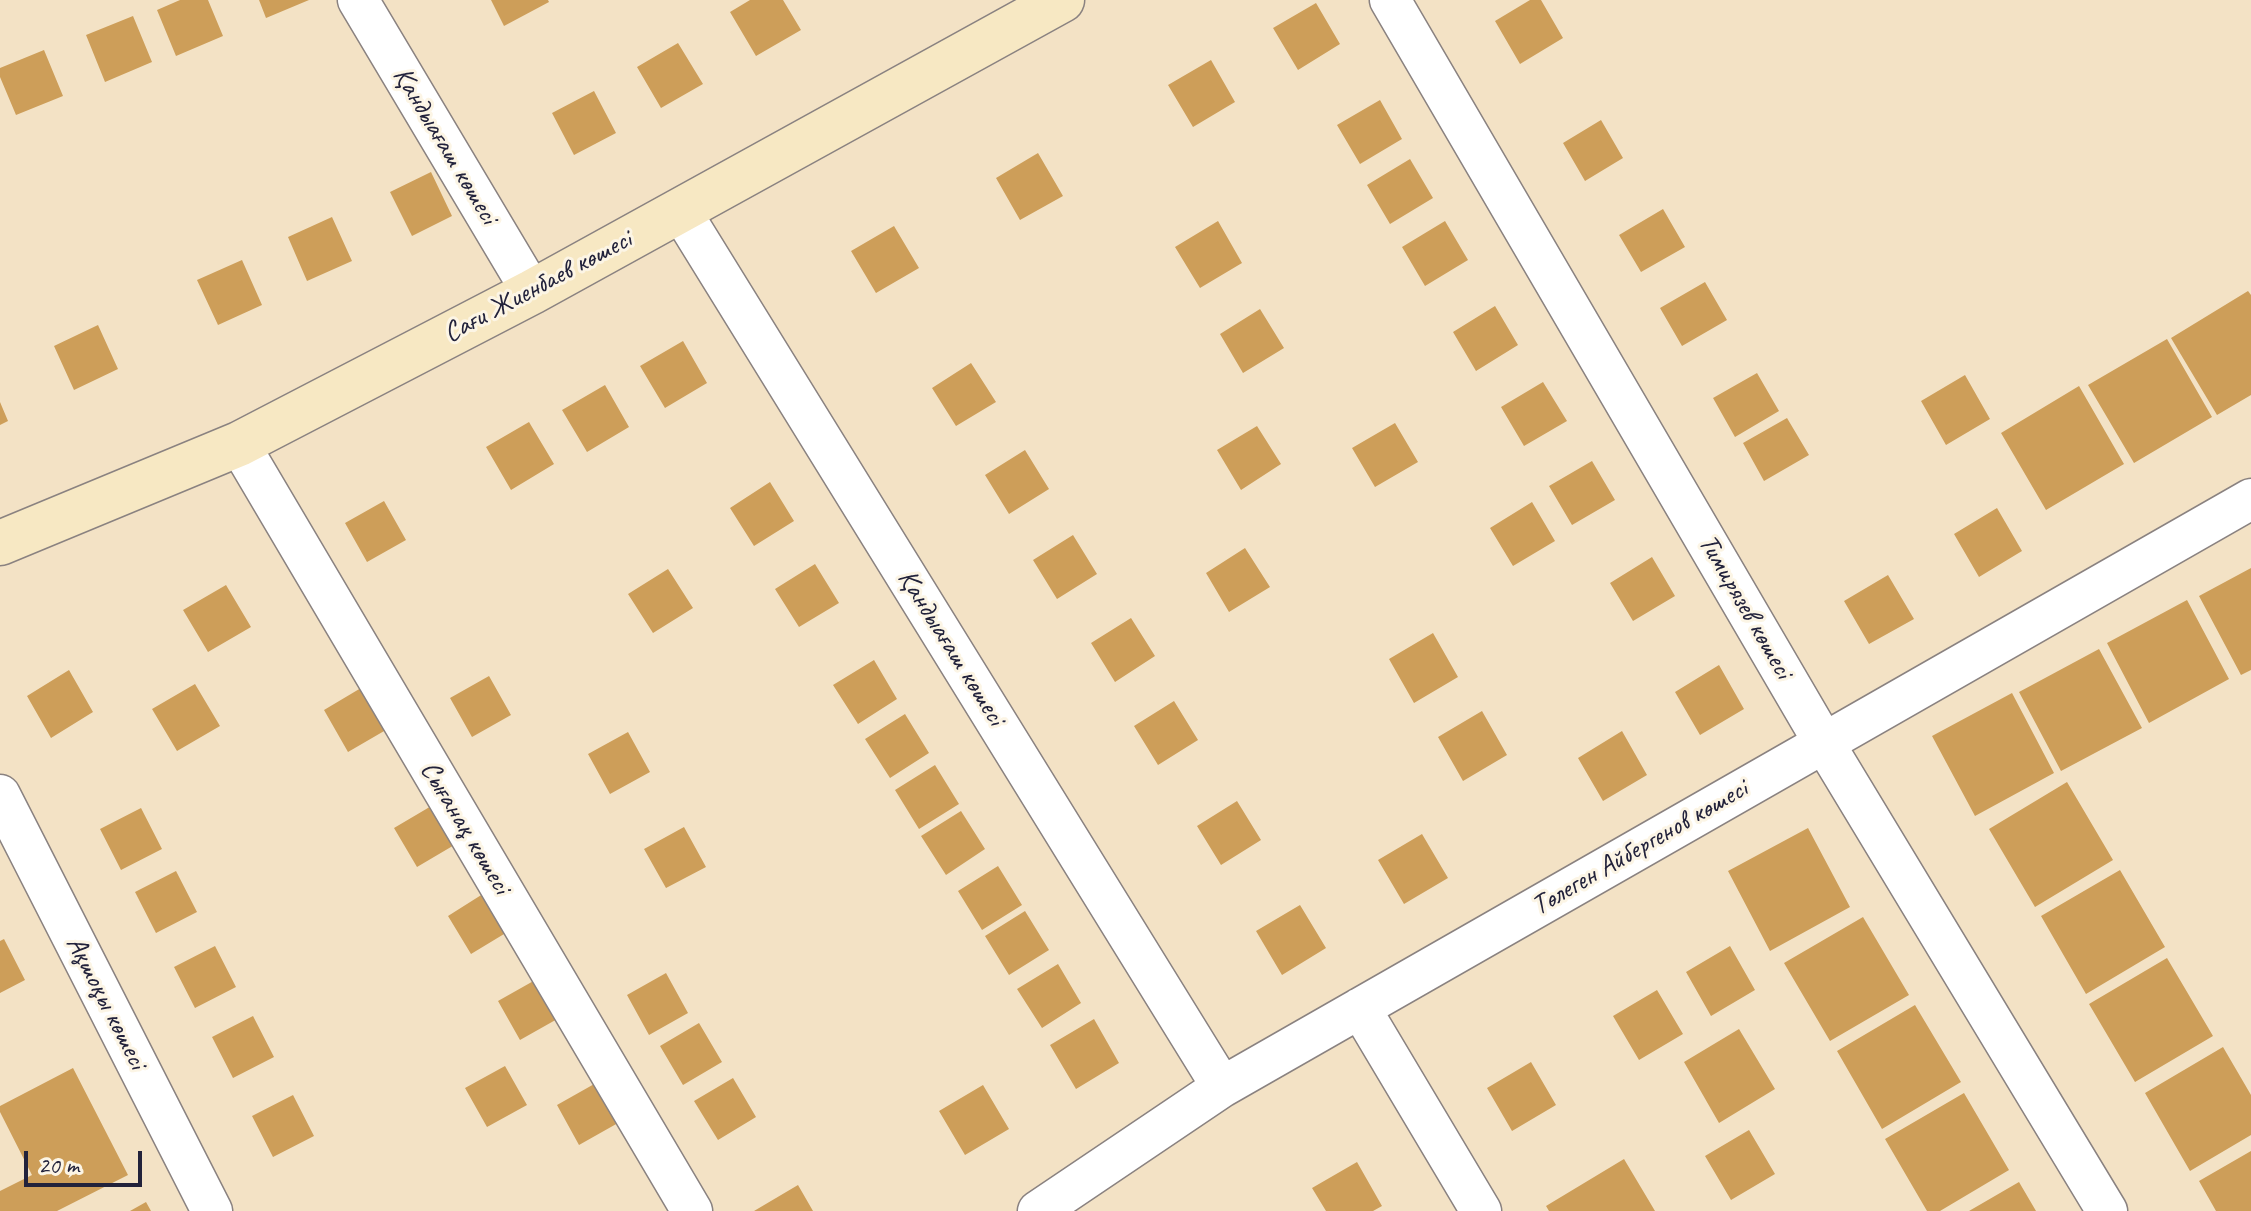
<!DOCTYPE html>
<html>
<head>
<meta charset="utf-8">
<style>
  body { margin:0 }
  #map { position:relative; width:2251px; height:1211px; overflow:hidden; background:#f3e2c5; font-family:Caveat,sans-serif }
  canvas { display:block }
  .scale { position:absolute; left:24px; top:1151px; width:118px; height:36px; box-sizing:border-box; border:4px solid #22223b; border-top:0; padding-left:10px; font-size:24px; line-height:28px; white-space:nowrap; color:#22223b; -webkit-text-stroke:6px #fcf5e5; paint-order:stroke }
</style>
</head>
<body>
<div id="map">
<canvas width="2251" height="1211"></canvas>
<div class="scale">20 m</div>
</div>
<script>
const g = document.querySelector('canvas').getContext('2d');
g.lineJoin = 'round';
function paint(path, color) {
  g.fillStyle = color;
  g.fill(path, 'evenodd');
}
function toPath(rows) {
  const path = new Path2D();
  for (const r of rows) {
    path.moveTo(r[0], r[1]);
    for (let i = 2; i < r.length; i += 2) path.lineTo(r[i], r[i + 1]);
  }
  return path;
}
function trace(path, color, width, dash) {
  g.strokeStyle = color;
  g.lineWidth = width;
  g.lineCap = dash ? 'butt' : 'round';
  g.setLineDash(dash || []);
  g.stroke(path);
}
function write(font, color, halo, rows, align = 'center') {
  g.font = font + ' Caveat,sans-serif';
  g.lineWidth = 6;
  g.setLineDash([]);
  g.textBaseline = 'middle';
  g.strokeStyle = halo;
  g.fillStyle = color;
  for (const [text, x, y, turn = 0] of rows) {
    g.save();
    g.translate(x, y);
    g.rotate((+turn || 0) * Math.PI / 180);
    g.textAlign = isNaN(turn) ? turn : align;
    if (halo) g.strokeText(text, 0, 0);
    g.fillText(text, 0, 0);
    g.restore();
  }
}
const building = toPath([
  [180,0,208,0,223,36,176,56,157,10],
  [259,0,309,0,266,18],
  [491,0,548,0,549,2,504,26],
  [750,0,783,0,801,30,756,56,730,12],
  [1530,0,1541,0,1563,38,1520,64,1495,21],
  [1316,3,1340,44,1298,70,1273,28],
  [133,16,152,62,105,82,86,35],
  [678,43,703,84,661,108,637,67],
  [44,50,63,96,16,115,0,77,0,68],
  [1211,60,1235,102,1193,127,1168,85],
  [594,91,616,133,574,155,552,113],
  [1380,100,1402,139,1360,164,1337,125],
  [1601,120,1623,158,1585,181,1563,143],
  [1038,153,1063,196,1020,220,996,178],
  [1410,159,1433,198,1390,224,1367,185],
  [431,172,452,216,412,236,390,192],
  [1663,209,1685,247,1641,272,1619,235],
  [332,217,352,261,307,281,288,237],
  [1218,221,1242,263,1200,288,1175,247],
  [1445,221,1468,260,1425,286,1402,247],
  [894,226,919,268,876,293,851,251],
  [242,260,262,305,218,325,197,280],
  [1705,282,1727,320,1682,346,1660,308],
  [2248,291,2251,295,2251,395,2217,415,2171,338],
  [1495,306,1518,345,1476,371,1453,332],
  [1260,309,1284,348,1243,373,1220,334],
  [98,325,118,369,74,390,54,346],
  [2167,339,2212,417,2134,463,2088,385],
  [683,341,707,383,665,408,640,366],
  [971,363,996,402,956,426,932,388],
  [1757,373,1779,411,1735,437,1713,398],
  [1965,375,1990,419,1946,445,1921,401],
  [1543,382,1567,421,1524,446,1501,407],
  [605,385,629,427,587,452,562,410],
  [2079,386,2124,464,2046,510,2001,433],
  [0,402,8,421,0,425],
  [1787,418,1809,455,1764,481,1743,443],
  [529,422,554,464,511,490,486,447],
  [1395,423,1418,462,1375,487,1352,448],
  [1257,426,1281,464,1241,490,1217,450],
  [1025,450,1049,489,1009,514,985,475],
  [1592,461,1615,500,1572,525,1549,486],
  [770,482,794,521,754,546,730,508],
  [384,501,406,540,367,562,345,523],
  [1532,502,1555,541,1513,566,1490,528],
  [1997,508,2022,551,1979,577,1954,534],
  [1073,535,1097,574,1057,599,1033,560],
  [1245,548,1270,587,1229,612,1206,573],
  [1652,557,1675,596,1633,621,1610,583],
  [815,564,839,603,799,627,775,589],
  [2251,568,2251,670,2241,675,2199,596],
  [668,569,693,608,653,633,628,594],
  [1888,575,1914,619,1869,644,1844,601],
  [226,585,251,627,208,652,183,610],
  [2187,600,2229,679,2149,723,2107,643],
  [1131,618,1155,656,1115,682,1091,643],
  [1433,633,1458,677,1414,703,1389,659],
  [2099,649,2142,728,2061,771,2019,692],
  [874,660,897,699,858,724,833,685],
  [1719,665,1744,709,1700,735,1675,692],
  [69,670,93,712,51,738,27,696],
  [489,676,511,715,472,737,450,698],
  [195,684,220,726,177,751,152,709],
  [366,685,391,727,348,752,324,710],
  [2012,693,2054,773,1975,816,1932,736],
  [1174,701,1198,740,1158,765,1134,726],
  [1482,711,1507,755,1463,781,1438,737],
  [905,714,929,753,890,778,865,739],
  [1622,731,1647,775,1603,801,1578,758],
  [628,732,650,772,610,794,588,754],
  [935,765,959,804,919,829,895,790],
  [2067,782,2113,860,2035,907,1989,829],
  [1237,801,1261,840,1221,865,1197,826],
  [433,805,456,844,417,867,394,828],
  [141,808,162,849,121,870,100,829],
  [961,811,985,849,946,875,921,836],
  [684,827,706,867,666,888,644,849],
  [1808,828,1850,907,1770,951,1728,871],
  [1422,834,1448,878,1404,904,1378,860],
  [998,866,1022,905,982,930,958,891],
  [2120,870,2165,947,2086,994,2041,916],
  [176,871,197,912,156,933,135,892],
  [486,892,509,931,471,954,448,916],
  [1300,905,1326,948,1282,975,1256,931],
  [1025,911,1049,950,1009,975,985,936],
  [1863,917,1909,995,1830,1041,1784,963],
  [4,939,25,980,0,993,0,941],
  [215,946,236,987,195,1008,174,967],
  [1730,946,1755,990,1711,1016,1686,972],
  [2167,958,2213,1036,2135,1082,2089,1004],
  [1058,964,1081,1003,1042,1028,1017,989],
  [666,973,688,1013,649,1035,627,995],
  [537,979,559,1018,520,1040,498,1001],
  [1657,990,1683,1034,1639,1060,1613,1016],
  [1915,1005,1961,1082,1882,1129,1837,1051],
  [253,1016,274,1057,233,1078,212,1037],
  [1094,1019,1119,1063,1076,1089,1050,1045],
  [699,1023,722,1062,683,1085,660,1046],
  [1739,1029,1775,1089,1719,1123,1684,1062],
  [2223,1047,2251,1095,2251,1135,2190,1171,2145,1093],
  [1531,1062,1556,1105,1512,1131,1487,1088],
  [505,1066,527,1105,487,1127,465,1088],
  [73,1068,128,1175,57,1211,0,1211,0,1191,32,1175,0,1112,0,1106],
  [733,1078,756,1117,718,1140,694,1101],
  [596,1083,618,1123,579,1145,557,1105],
  [983,1085,1009,1129,965,1155,939,1111],
  [1964,1093,2009,1170,1940,1211,1927,1211,1885,1139],
  [293,1095,314,1136,273,1157,252,1116],
  [1749,1130,1775,1174,1731,1200,1705,1156],
  [2251,1151,2251,1211,2216,1211,2199,1181],
  [1624,1159,1655,1211,1549,1211,1546,1206],
  [1357,1162,1382,1206,1373,1211,1326,1211,1312,1188],
  [2019,1182,2036,1211,1969,1211],
  [798,1185,813,1211,754,1211],
  [146,1202,151,1211,130,1211]
]);
const minor = toPath([
  [358,0,532,292],
  [1390,0,1824,743,2107,1211],
  [680,210,1222,1087],
  [239,444,692,1211],
  [0,795,212,1211],
  [1360,1008,1481,1211],
  [1038,1211,1222,1087,2251,499]
]);
const secondary = toPath([
  [0,543,239,444,532,292,1062,0]
]);
const streetNames = [
  ["Қандыағаш көшесі",445,146,59],
  ["Сағи Жиенбаев көшесі",538,287,-28],
  ["Тимирязев көшесі",1745,607,60],
  ["Қандыағаш көшесі",951,648,58],
  ["Сығанақ көшесі",465,828,59],
  ["Төлеген Айбергенов көшесі",1640,848,-30],
  ["Ақшоқы көшесі",106,1003,63]
];
paint(building, '#cd9e59');
trace(minor, '#8a8280', 43);
trace(secondary, '#8a8280', 47);
trace(minor, '#fff', 40);
trace(secondary, '#f7e8c3', 44);
write('28px', '#22223b', '#fcf5e5', streetNames);
</script>
</body>
</html>
